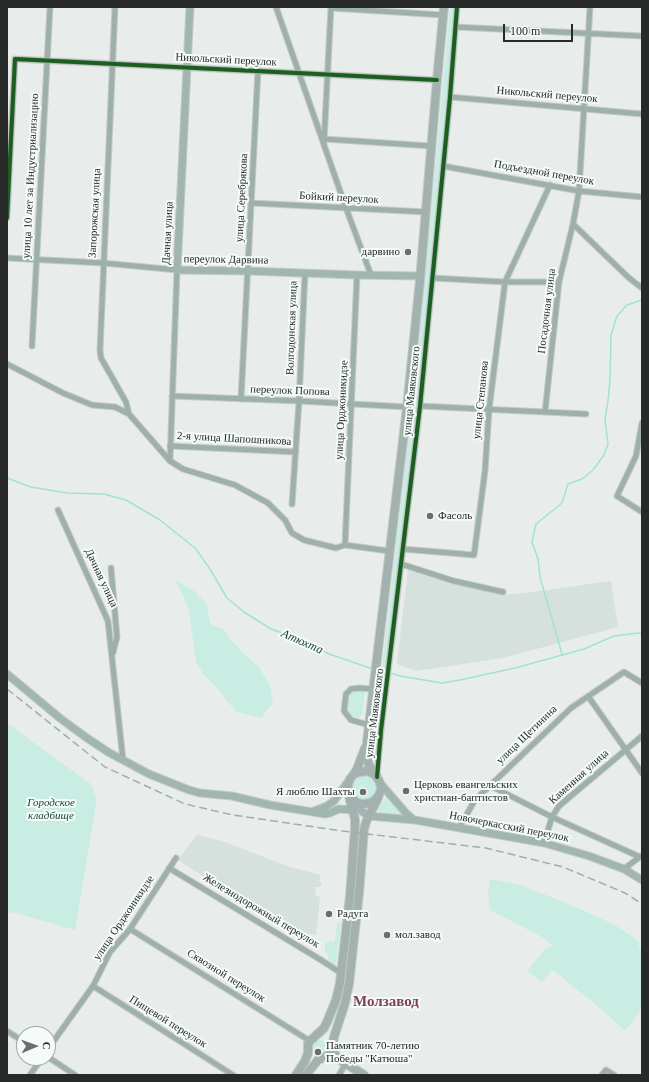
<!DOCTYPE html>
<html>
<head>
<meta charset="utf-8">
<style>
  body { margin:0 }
  #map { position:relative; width:649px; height:1082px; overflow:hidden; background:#e8edeb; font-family:"Times New Roman",serif }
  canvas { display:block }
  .frame { position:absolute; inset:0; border:8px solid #272a29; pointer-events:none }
  .north { position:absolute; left:16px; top:1026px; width:40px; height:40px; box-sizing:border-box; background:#f4fbf9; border:1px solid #a2a7a6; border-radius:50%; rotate:88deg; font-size:11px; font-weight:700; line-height:16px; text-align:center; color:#272a29 }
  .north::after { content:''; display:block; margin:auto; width:14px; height:18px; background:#6b6e6d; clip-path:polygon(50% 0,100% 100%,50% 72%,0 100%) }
  .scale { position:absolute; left:503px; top:24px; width:70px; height:18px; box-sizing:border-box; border:2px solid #272a29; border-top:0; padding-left:5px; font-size:12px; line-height:14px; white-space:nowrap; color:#272a29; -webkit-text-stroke:3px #f4fbf9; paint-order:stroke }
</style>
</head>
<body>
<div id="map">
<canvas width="649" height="1082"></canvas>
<div class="frame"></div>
<div class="north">С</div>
<div class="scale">100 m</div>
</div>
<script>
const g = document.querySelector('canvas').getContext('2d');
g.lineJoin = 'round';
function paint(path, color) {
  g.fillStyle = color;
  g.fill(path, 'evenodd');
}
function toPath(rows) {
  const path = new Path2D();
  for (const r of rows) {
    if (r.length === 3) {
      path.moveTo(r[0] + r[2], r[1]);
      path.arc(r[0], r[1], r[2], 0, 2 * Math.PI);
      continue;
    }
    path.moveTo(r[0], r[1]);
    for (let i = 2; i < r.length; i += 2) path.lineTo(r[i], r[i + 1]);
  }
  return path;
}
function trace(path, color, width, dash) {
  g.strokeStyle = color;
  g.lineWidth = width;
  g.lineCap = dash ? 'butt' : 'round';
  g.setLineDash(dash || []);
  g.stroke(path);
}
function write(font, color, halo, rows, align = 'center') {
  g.font = font + ' "Times New Roman",serif';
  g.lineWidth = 4;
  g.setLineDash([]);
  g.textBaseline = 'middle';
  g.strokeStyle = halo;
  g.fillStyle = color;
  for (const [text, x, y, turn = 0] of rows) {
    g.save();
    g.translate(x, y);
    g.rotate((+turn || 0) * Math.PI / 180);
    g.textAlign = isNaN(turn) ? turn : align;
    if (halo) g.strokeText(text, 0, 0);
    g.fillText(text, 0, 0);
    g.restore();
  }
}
const built = toPath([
  [408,569,452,583,502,595,525,593,611,581,618,627,503,658,416,671,397,664],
  [197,834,205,837,222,841,290,867,321,875,319,881,322,883,320,887,316,887,315,896,320,897,316,935,289,931,280,928,273,922,178,860]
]);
const green = toPath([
  [450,7,455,7,422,361,376,760,373,745,374,737,417,360],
  [175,580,193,590,206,603,211,625,224,629,229,638,246,656,258,666,270,685,273,703,261,718,237,712,227,701,218,689,204,675,196,662,189,611,182,593],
  [351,690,365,691,362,715,358,718,351,717,346,710,347,697],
  [7,723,91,784,97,799,75,930,12,912,7,914],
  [365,787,12],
  [388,794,404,817,377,811],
  [357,837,360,838,346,982,342,1005,332,1025,330,1024,337,1008,339,1000],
  [490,879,520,885,569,904,613,924,632,936,639,943,639,948,642,950,642,1008,625,1031,607,1014,553,970,542,982,527,971,544,950,553,946,542,937,490,910,488,893],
  [339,922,341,923,336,964,335,965,329,961,327,953,325,952,325,944,326,943,329,941,335,942,337,923],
  [320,1048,8]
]);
const stream = toPath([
  [7,478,31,487,67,493,104,494,126,500,160,520,195,548,210,569,227,598,244,612,271,629,307,642,329,654,373,669],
  [562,654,540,577,538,559,532,542,536,524,562,503,568,484,582,479,593,470,604,455,608,444,605,419,608,401,610,379,611,335,617,316,627,305,642,300],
  [378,670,386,672],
  [390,673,400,676,442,683,460,680,515,668,584,649,614,636,638,633,642,634]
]);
const street = toPath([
  [115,7,100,350,101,358,126,402,129,414],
  [276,7,346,208,371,275],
  [331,8,443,15],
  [456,27,642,36],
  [450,97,642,114],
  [324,139,431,146],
  [324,142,331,7],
  [443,166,579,191,642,197],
  [251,203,426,212],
  [7,218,15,59,437,80],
  [573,224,629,278,642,288],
  [7,258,103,263,177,270,170,461],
  [433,278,505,282,559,282],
  [32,346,50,7],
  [7,364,63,393,92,405,115,407,129,414,170,461,183,469,235,485,268,503,285,520,292,533,304,540,336,548,345,545,389,551],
  [172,396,299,401,407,407],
  [241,399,258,70],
  [420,406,586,414],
  [545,412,559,282,573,224,579,191,590,7],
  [642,423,636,456,617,496,642,512],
  [170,446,296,452],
  [292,504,299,401,305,273],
  [58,510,108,621,123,760],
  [345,545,357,275],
  [403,549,474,555,485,471,489,410,505,282,550,185],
  [401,564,454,581,503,592],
  [111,568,117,637,113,653],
  [588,696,642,773],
  [369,725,351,720,344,711,346,694,351,689,359,688,373,689],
  [377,776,381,730,420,406,450,97,457,7],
  [489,785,552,817,640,857],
  [459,828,475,800,571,708,624,672,642,683],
  [544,843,552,817,559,806,642,736],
  [169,868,321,960,341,973],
  [624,869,641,856],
  [130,929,310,1041],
  [93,986,233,1075],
  [7,1031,24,1042],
  [48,1049,93,986,110,952,130,929,176,858],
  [48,1057,75,1075],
  [30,1075,42,1058],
  [339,1075,346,1063],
  [602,1075,606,1070,614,1075]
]);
const secondary = toPath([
  [190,7,177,270,248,271,357,275,420,276],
  [7,674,61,719,87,738,108,752,149,774,189,790,200,793,232,796,270,805,325,814,330,813,339,809,353,810],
  [380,783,405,812,414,820],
  [353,800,361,811,369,816,415,820,544,843,589,856,624,869,642,880],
  [314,811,327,806,334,801,350,779]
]);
const primary = toPath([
  [354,774,357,769,365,748],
  [377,777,369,765,367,757,367,742,407,407,420,280,437,80,444,7],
  [332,1050,340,1060,364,1075],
  [296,1075,305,1061,308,1053,308,1044,310,1041,324,1028,327,1022,336,1000,340,983,350,896,355,828,355,819,350,801,349,792,348,785,350,779,354,774,360,772,367,771,372,773,377,777,380,783,381,789,379,795,375,800,370,803,363,804,356,802,352,798,349,792],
  [306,1075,318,1060,327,1056,330,1054,332,1050,334,1037,345,1003,349,984,359,893,364,829,366,822,378,798]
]);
const rail = toPath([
  [7,689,105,767,185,804,233,815,342,831,486,848,563,867,625,893,642,904]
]);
const cycleway = toPath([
  [7,218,15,59,437,80],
  [377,777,381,730,420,406,450,97,457,7]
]);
const markers = [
  [408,252,4,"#6b6e6d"],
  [430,516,4,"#6b6e6d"],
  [406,791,4,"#6b6e6d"],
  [363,792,4,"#6b6e6d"],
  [329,914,4,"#6b6e6d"],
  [387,935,4,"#6b6e6d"],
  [318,1052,4,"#6b6e6d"]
];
const streetNames = [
  ["Никольский переулок",226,60,3],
  ["Никольский переулок",547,95,5],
  ["Подъездной переулок",544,173,10],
  ["улица 10 лет за Индустриализацию",31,176,-87],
  ["улица Серебрякова",242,198,-87],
  ["Бойкий переулок",339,198,3],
  ["Запорожская улица",95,213,-87],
  ["Дачная улица",168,233,-87],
  ["переулок Дарвина",226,260,1],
  ["Посадочная улица",547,311,-83],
  ["Волгодонская улица",292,328,-88],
  ["переулок Попова",290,391,2],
  ["улица Маяковского",412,391,-84],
  ["улица Степанова",481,400,-84],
  ["улица Орджоникидзе",342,410,-87],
  ["2-я улица Шапошникова",234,439,3],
  ["Дачная улица",101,578,65],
  ["улица Маяковского",375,713,-83],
  ["улица Щетинина",527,735,-44],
  ["Каменная улица",579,777,-42],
  ["Новочеркасский переулок",509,827,11],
  ["Железнодорожный переулок",261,911,31],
  ["улица Орджоникидзе",124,918,-56],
  ["Сквозной переулок",226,976,32],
  ["Пищевой переулок",168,1022,32]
];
const poiNames = [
  ["дарвино",400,252,"right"],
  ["Фасоль",438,516],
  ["Церковь евангельских",414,785],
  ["христиан-баптистов",414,798],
  ["Я люблю Шахты",355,792,"right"],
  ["Радуга",337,914],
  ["мол.завод",395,935],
  ["Памятник 70-летию",326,1046],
  ["Победы \"Катюша\"",326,1059]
];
const parkNames = [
  ["Городское",51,803],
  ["кладбище",51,816]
];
const waterNames = [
  ["Атюхта",302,642,24]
];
const districtNames = [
  ["Молзавод",386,1002]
];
paint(built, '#d6e0dd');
paint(green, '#c9ede3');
trace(stream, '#a1e3d2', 1.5);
trace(street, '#c6c9c8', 7);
trace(secondary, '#c6c9c8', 9);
trace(primary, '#c6c9c8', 10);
trace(street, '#9eb0aa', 5);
trace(secondary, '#a2b6b1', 7);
trace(primary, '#a3b2af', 8);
trace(rail, '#a2adaa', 1.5, [8, 4]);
trace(cycleway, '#1b5e20', 4);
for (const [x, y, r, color] of markers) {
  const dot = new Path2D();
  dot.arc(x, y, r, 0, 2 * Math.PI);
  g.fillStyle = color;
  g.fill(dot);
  trace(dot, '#f4fbf9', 1.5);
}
write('11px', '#272a29', '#f4fbf9', streetNames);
write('11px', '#272a29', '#f4fbf9', poiNames, 'left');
write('italic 11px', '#164137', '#f4fbf9', parkNames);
write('italic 12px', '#113c33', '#f4fbf9', waterNames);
write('bold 15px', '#823d5a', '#f4fbf9', districtNames);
</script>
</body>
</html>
